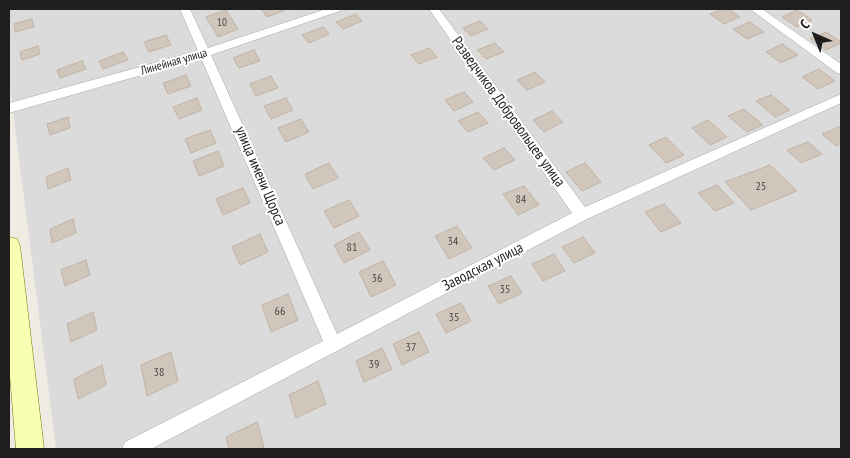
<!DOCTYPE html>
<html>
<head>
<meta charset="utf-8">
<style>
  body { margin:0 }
  #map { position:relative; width:850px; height:458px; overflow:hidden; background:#f0ece3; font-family:"PT Sans Narrow",sans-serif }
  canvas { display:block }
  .frame { position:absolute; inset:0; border:10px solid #1e1e1e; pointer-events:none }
  .north { position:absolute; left:790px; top:10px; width:50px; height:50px; -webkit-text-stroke:4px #fff; paint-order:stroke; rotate:316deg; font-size:14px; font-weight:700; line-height:20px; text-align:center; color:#1e1e1e }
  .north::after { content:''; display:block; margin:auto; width:18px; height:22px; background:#1e1e1e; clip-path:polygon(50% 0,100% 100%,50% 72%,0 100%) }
</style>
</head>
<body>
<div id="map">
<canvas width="850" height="458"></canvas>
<div class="frame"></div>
<div class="north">С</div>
</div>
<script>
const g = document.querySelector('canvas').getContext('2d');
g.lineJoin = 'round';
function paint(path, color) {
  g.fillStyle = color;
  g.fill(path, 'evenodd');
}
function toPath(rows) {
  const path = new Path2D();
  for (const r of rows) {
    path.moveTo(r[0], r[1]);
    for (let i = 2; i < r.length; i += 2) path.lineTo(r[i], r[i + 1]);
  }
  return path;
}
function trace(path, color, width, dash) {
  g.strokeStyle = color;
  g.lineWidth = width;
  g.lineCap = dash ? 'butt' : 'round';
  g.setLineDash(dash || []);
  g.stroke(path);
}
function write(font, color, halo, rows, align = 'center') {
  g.font = font + ' "PT Sans Narrow",sans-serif';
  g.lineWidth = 4;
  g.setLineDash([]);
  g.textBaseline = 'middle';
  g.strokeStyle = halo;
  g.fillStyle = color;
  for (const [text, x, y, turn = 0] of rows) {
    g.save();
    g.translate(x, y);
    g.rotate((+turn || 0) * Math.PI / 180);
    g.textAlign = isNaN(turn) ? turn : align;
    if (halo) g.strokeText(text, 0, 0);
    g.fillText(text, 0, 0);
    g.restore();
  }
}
const residential = toPath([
  [9,9,841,9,841,449,56,449,9,80]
]);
const building = toPath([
  [265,9,288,9,267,17,262,10,265,9],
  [723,9,729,9,740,17,724,24,710,14,723,9],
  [226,10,238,29,218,37,206,17,226,10],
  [797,10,812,20,797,27,782,17,797,10],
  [356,14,362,21,343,29,336,22,356,14],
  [32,19,34,27,15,32,14,24,32,19],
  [480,21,488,29,471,36,463,28,480,21],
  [750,22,764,32,747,39,733,29,750,22],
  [323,27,329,34,309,43,302,35,323,27],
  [826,32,841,42,841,43,826,50,810,39,826,32],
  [166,35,171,45,149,52,144,42,166,35],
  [495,43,504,52,486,59,477,50,495,43],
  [782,44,798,55,781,63,766,52,782,44],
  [38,46,40,54,22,60,20,52,38,46],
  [429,48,437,57,419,64,411,55,429,48],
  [254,50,260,61,239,68,233,58,254,50],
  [123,52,128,60,103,69,99,61,123,52],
  [82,61,86,69,60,78,57,70,82,61],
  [819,69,835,81,818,89,802,77,819,69],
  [535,72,545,82,527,90,517,80,535,72],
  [186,75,191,86,168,94,163,83,186,75],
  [271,76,278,88,256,96,250,84,271,76],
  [464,92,473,102,454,111,445,100,464,92],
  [771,95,790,110,775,117,756,101,771,95],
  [197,98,202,110,179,119,173,107,197,98],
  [286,98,293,110,271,119,264,106,286,98],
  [744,109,763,125,747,132,728,116,744,109],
  [552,111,563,122,544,132,533,120,552,111],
  [478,112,488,123,468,132,458,121,478,112],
  [68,117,70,128,50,135,47,124,68,117],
  [301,119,309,132,286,142,278,128,301,119],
  [708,120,727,137,710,145,692,128,708,120],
  [841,126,841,143,836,146,822,134,841,126],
  [210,130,216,143,191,153,185,139,210,130],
  [666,137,684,155,666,163,649,145,666,137],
  [808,142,822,154,801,163,787,150,808,142],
  [504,148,515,160,494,170,483,158,504,148],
  [218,151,224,166,199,176,193,161,218,151],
  [329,163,338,178,313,189,305,174,329,163],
  [585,163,601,182,582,191,566,172,585,163],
  [770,165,797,191,751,210,725,182,770,165],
  [68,168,71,180,48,189,46,177,68,168],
  [717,185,734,203,715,211,698,193,717,185],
  [524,186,539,205,518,215,503,194,524,186],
  [243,188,250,203,223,215,216,199,243,188],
  [349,200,359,216,334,228,324,211,349,200],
  [664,204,681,223,661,232,645,212,664,204],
  [73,219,76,233,52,243,50,229,73,219],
  [457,226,472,248,449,259,435,236,457,226],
  [359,232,370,250,344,263,334,245,359,232],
  [260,234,268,252,240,265,232,247,260,234],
  [583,237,595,253,574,263,562,247,583,237],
  [554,254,565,271,543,281,532,264,554,254],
  [86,260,90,275,65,286,61,270,86,260],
  [383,261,396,285,371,297,359,272,383,261],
  [511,276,522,293,499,304,488,286,511,276],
  [288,294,298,320,271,332,262,305,288,294],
  [461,303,471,321,446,333,436,314,461,303],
  [93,312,97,330,71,342,67,324,93,312],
  [419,332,429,352,402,365,393,344,419,332],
  [382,348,392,369,364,382,356,361,382,348],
  [171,352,178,381,147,396,141,365,171,352],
  [102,365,106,385,78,399,74,379,102,365],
  [318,381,326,404,296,418,289,395,318,381],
  [257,422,264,447,260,449,229,449,226,437,257,422]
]);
const street = toPath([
  [180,9,190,9,208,48,326,9,341,9,340,11,211,55,337,334,572,213,429,9,439,9,585,207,841,94,841,103,587,219,151,449,122,449,125,442,323,341,201,58,9,113,9,103,198,51,180,9],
  [750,9,762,9,841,64,841,74,837,73,750,9]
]);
const secondary = toPath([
  [9,237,17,239,20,246,44,449,16,449,9,364,9,237]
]);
const farNumbernames = [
  ["10",222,23]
];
const farStreetnames = [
  ["Линейная улица",174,62,-16]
];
const numberNames = [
  ["25",761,187],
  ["84",521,200],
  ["34",453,242],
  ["81",352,248],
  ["36",377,279],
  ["35",505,290],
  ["66",280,312],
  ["35",454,318],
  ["37",411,348],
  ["39",374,365],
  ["38",159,373]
];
const streetNames = [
  ["Разведчиков Добровольцев улица",508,112,54],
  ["улица имени Щорса",260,176,67],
  ["Заводская улица",483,267,-27]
];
paint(residential, '#dcdbdb');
paint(building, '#d0c6bb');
trace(building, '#c3b3a4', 1);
trace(street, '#a5a5a5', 1);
trace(secondary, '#667a00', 1);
paint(street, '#fff');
paint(secondary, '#f7ffb2');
write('11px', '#4a4845', null, farNumbernames);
write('12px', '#1e1e1e', '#fff', farStreetnames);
write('12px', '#4a4845', null, numberNames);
write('15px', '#1e1e1e', '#fff', streetNames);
</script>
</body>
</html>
